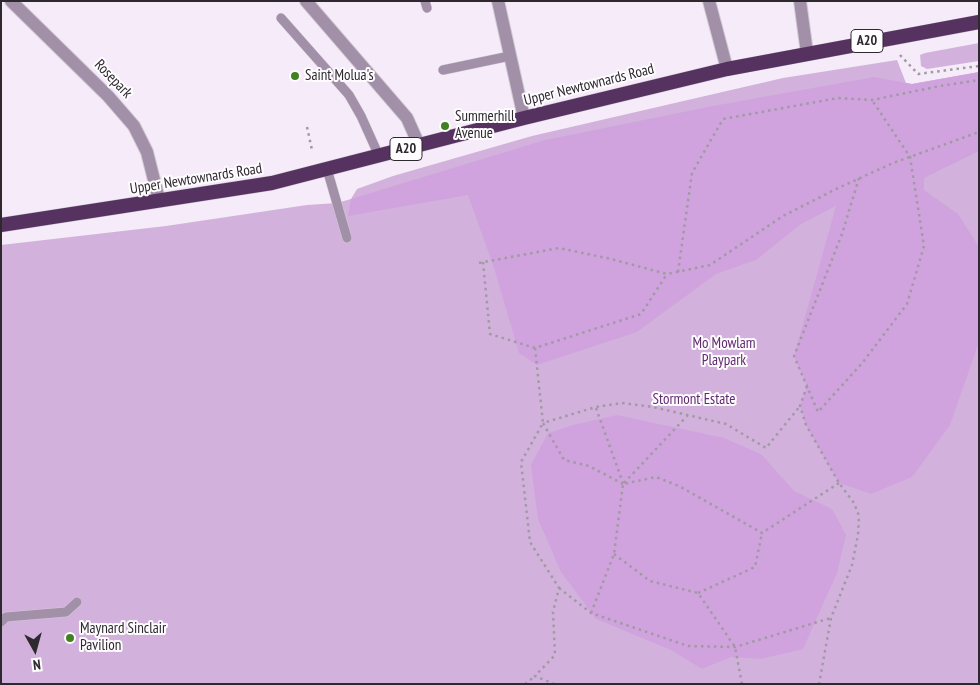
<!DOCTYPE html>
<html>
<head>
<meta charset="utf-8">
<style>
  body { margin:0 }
  #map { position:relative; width:980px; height:685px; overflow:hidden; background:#f6ebf9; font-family:"PT Sans Narrow",sans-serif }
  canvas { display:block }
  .frame { position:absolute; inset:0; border:2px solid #2d292e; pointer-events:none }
  .north { position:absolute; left:10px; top:625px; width:50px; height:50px; -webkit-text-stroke:4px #fefcfe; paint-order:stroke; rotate:173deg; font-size:14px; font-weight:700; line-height:20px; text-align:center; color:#2d292e }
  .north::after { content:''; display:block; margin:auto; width:18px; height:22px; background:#2d292e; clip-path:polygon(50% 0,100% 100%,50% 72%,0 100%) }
</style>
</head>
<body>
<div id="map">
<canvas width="980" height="685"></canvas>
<div class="frame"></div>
<div class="north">N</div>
</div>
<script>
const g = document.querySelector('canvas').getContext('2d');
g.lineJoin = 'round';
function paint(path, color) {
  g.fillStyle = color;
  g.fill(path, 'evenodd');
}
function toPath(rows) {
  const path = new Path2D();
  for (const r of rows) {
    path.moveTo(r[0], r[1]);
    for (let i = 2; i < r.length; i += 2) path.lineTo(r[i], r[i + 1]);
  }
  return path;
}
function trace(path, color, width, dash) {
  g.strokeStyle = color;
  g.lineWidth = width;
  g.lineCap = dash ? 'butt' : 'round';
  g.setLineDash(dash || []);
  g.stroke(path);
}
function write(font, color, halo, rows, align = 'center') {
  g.font = font + ' "PT Sans Narrow",sans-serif';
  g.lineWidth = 4;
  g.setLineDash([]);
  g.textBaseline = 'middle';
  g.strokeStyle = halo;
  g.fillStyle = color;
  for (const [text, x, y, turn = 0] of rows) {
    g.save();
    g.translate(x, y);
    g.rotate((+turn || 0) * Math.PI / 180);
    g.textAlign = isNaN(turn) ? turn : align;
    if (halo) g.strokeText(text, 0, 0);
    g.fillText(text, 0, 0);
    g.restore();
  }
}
const green = toPath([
  [979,43,979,61,927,69,921,66,920,55,925,53],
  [897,60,906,83,912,84,979,72,979,684,1,684,1,245,166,226,307,205,337,203,351,199,357,189,393,176,532,136,783,78]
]);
const forest = toPath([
  [979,72,979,151,924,178,924,190,958,214,979,247,979,342,950,425,912,477,871,494,839,483,806,425,800,406,807,386,794,356,836,206,801,224,756,260,716,274,637,332,537,365,519,353,494,268,468,195,348,216,351,199,545,140,713,106,874,77,912,84],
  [617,415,724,438,761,454,794,491,832,509,846,535,837,573,803,649,761,659,731,657,702,669,671,650,596,619,561,572,538,519,531,465,548,433,573,425]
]);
const path = toPath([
  [900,55,918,74,979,66],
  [307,127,312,150],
  [859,178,842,234,794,356,818,412,863,362,907,304,924,246,910,157,872,100],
  [483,262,490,334,535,348,641,314,667,274],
  [479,263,559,248,611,259,667,274,710,265,783,216,836,189,893,163,979,132],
  [678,272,692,173,723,119,838,98,872,100,940,86,979,80],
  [535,348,543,423,521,462,530,542,559,588,553,612,555,655,535,676,554,684],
  [807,386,800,406,806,425,839,483,854,503,859,516,858,535,852,565,831,618,819,684],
  [596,408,623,483],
  [624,483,687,416],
  [623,484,589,466,564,460,543,423,596,407,622,403,653,407,726,424,766,448,800,406],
  [614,554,650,581,698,593,735,647,742,684],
  [559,588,591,613,688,646,735,647,831,618],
  [698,593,755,567,762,533],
  [591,613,614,554,623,484,656,477,679,486,762,533,839,483],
  [525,684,535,676]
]);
const service = toPath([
  [425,1,427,8],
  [281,18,349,95,361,116,379,156],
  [443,70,510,56],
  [327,169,347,238],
  [1,622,6,617,66,612,77,602]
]);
const minor = toPath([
  [11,1,108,96,134,126,147,152,159,200],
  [306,1,407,118,419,145],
  [498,1,524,118],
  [709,1,727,69],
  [800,1,807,53]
]);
const trunk = toPath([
  [1,225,272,183,524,118,727,69,979,22]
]);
const markers = [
  [295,76,5,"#418122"],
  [445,126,5,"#418122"],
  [70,638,5,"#418122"]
];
const shields = [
  [867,41,32],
  [406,149,32]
];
const shieldNames = [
  ["A20",867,41],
  ["A20",406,149]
];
const poiNames = [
  ["Saint Molua's",305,76],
  ["Summerhill",455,117],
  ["Avenue",455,134],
  ["Maynard Sinclair",80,629],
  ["Pavilion",80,646]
];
const streetNames = [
  ["Rosepark",113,79,46],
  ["Upper Newtownards Road",589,85,-14],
  ["Upper Newtownards Road",196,179,-9]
];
const parkNames = [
  ["Mo Mowlam",724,344],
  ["Playpark",724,361],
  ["Stormont Estate",694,400]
];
paint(green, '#d2b2dc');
paint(forest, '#d0a3de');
trace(service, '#d2c8d4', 10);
trace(minor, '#d2c8d4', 14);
trace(trunk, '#d2c8d4', 15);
trace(path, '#a199a3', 2.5, [2.5, 4]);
trace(service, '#a28fa8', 9);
trace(minor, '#a28fa8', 12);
trace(trunk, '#563261', 14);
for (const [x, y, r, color] of markers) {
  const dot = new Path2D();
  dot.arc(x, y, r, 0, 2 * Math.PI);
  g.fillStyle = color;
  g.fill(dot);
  trace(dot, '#fefcfe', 2);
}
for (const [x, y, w] of shields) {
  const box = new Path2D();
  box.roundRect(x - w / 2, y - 11.5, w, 23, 4);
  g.fillStyle = '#fefcfe';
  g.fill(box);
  trace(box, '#2d292e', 1);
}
write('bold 14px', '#2d292e', null, shieldNames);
write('15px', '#2d292e', '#fefcfe', poiNames, 'left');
write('15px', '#2d292e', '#fefcfe', streetNames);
write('15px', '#602a70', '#fefcfe', parkNames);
</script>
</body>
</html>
